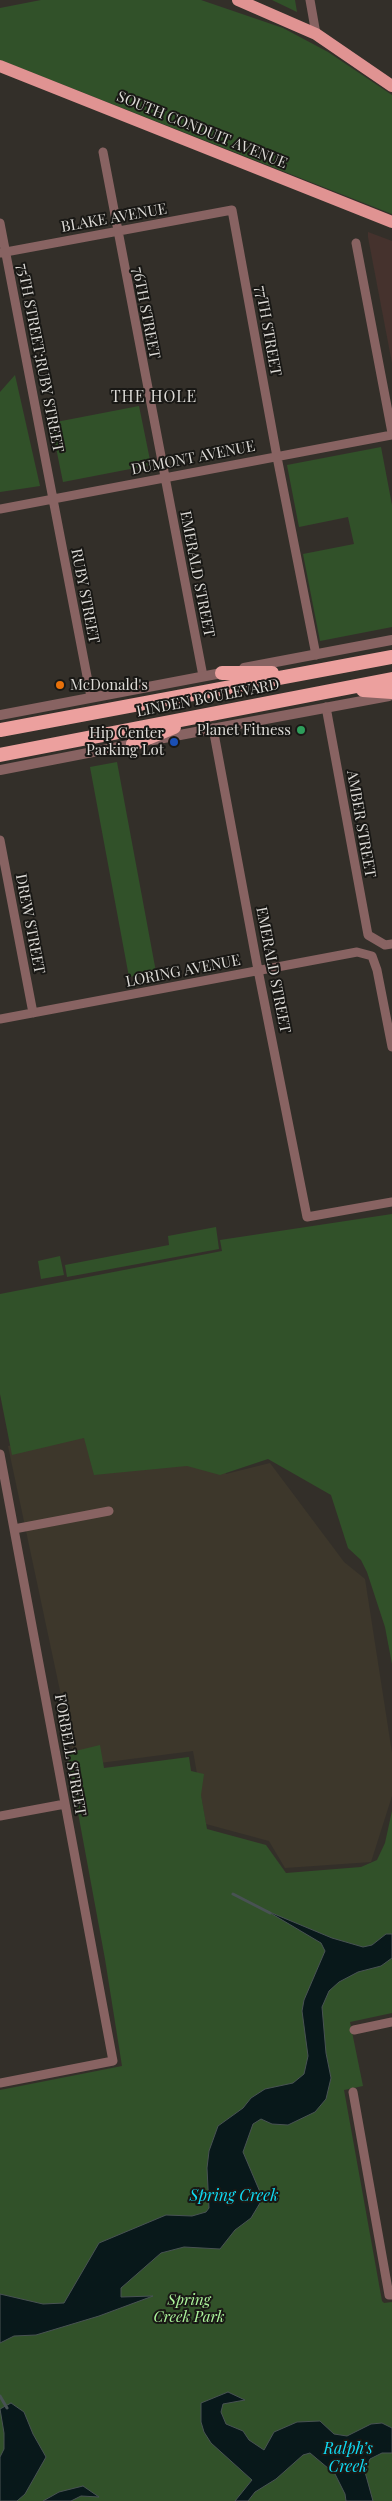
<!DOCTYPE html>
<html>
<head>
<meta charset="utf-8">
<style>
  body { margin:0 }
  canvas { display:block; background:#332f29 }
</style>
</head>
<body>
<canvas width="392" height="2501"></canvas>
<script>
const g = document.querySelector('canvas').getContext('2d');
g.lineJoin = 'round';
function paint(path, color) {
  g.fillStyle = color;
  g.fill(path, 'evenodd');
}
function toPath(rows) {
  const path = new Path2D();
  for (const r of rows) {
    path.moveTo(r[0], r[1]);
    for (let i = 2; i < r.length; i += 2) path.lineTo(r[i], r[i + 1]);
  }
  return path;
}
function trace(path, color, width, dash) {
  g.strokeStyle = color;
  g.lineWidth = width;
  g.lineCap = dash ? 'butt' : 'round';
  g.setLineDash(dash || []);
  g.stroke(path);
}
function write(font, color, halo, rows, align = 'center') {
  g.font = font + ' "Playfair Display",serif';
  g.lineWidth = 4;
  g.setLineDash([]);
  g.textBaseline = 'middle';
  g.strokeStyle = halo;
  g.fillStyle = color;
  for (const [text, x, y, turn = 0] of rows) {
    g.save();
    g.translate(x, y);
    g.rotate((+turn || 0) * Math.PI / 180);
    g.textAlign = isNaN(turn) ? turn : align;
    if (halo) g.strokeText(text, 0, 0);
    g.fillText(text, 0, 0);
    g.restore();
  }
}
const commercial = toPath([
  [368,232,392,241,392,363,368,237]
]);
const built = toPath([
  [212,1408,226,1474,270,1463,344,1562,365,1579,392,1753,392,1796,371,1862,285,1868,269,1841,206,1824,193,1751,76,1766,8,1446]
]);
const green = toPath([
  [41,0,201,0,283,28,328,52,392,95,392,214,0,60,0,8],
  [272,0,295,0,297,12],
  [15,375,40,486,0,492,0,392],
  [139,406,151,465,63,482,51,423],
  [381,447,392,505,392,627,320,641,303,554,354,544,348,517,299,527,287,465],
  [117,762,156,972,129,977,90,767],
  [392,1214,392,1664,385,1627,367,1572,361,1560,348,1548,331,1495,268,1459,220,1475,187,1466,94,1475,84,1438,12,1455,0,1394,0,1294,222,1251,220,1240],
  [216,1227,219,1249,67,1277,65,1265,169,1245,168,1236],
  [60,1256,64,1275,41,1279,38,1261],
  [100,1745,104,1768,189,1757,191,1771,204,1774,201,1795,207,1829,266,1845,286,1873,361,1867,377,1860,385,1843,392,1811,392,2013,350,2022,363,2086,344,2090,382,2301,384,2303,392,2302,392,2501,0,2501,0,2090,122,2066,105,1959,67,1753]
]);
const water = toPath([
  [267,1911,332,1938,363,1947,372,1945,386,1934,392,1934,392,1958,381,1966,358,1972,339,1982,329,1991,322,2007,326,2053,331,2078,326,2099,315,2112,288,2125,272,2124,261,2119,253,2124,243,2152,260,2192,260,2203,251,2218,235,2230,220,2249,184,2247,161,2253,121,2288,121,2297,153,2296,99,2316,36,2335,14,2336,0,2343,0,2294,43,2304,64,2303,99,2243,166,2215,192,2216,206,2212,209,2208,207,2168,209,2151,218,2126,243,2108,251,2098,265,2089,293,2083,304,2074,308,2056,302,2011,304,2000,325,1951,321,1943,267,1911],
  [228,2392,245,2400,223,2404,221,2412,226,2424,243,2431,249,2440,264,2450,274,2432,297,2422,320,2421,334,2434,347,2436,371,2424,382,2423,392,2428,392,2453,382,2453,370,2459,365,2472,373,2501,346,2501,345,2494,335,2474,310,2453,303,2455,276,2479,255,2492,248,2501,235,2501,252,2480,211,2443,204,2432,201,2422,201,2403,228,2392],
  [11,2403,24,2412,33,2434,46,2457,25,2494,17,2501,0,2501,0,2457,4,2449,4,2433,0,2409,11,2403],
  [83,2486,99,2497,81,2496,71,2501,43,2501,59,2492,83,2486]
]);
const stream = toPath([
  [233,1894,270,1913],
  [0,2396,7,2408]
]);
const minor = toPath([
  [310,0,316,34],
  [103,152,203,676],
  [0,223,91,697],
  [356,243,392,433],
  [0,253,232,210,277,457,316,655],
  [0,509,392,435],
  [326,707,368,935,385,945,392,944],
  [213,728,258,970,307,1217,392,1202],
  [0,840,33,1013],
  [0,1019,357,952,372,956,377,970,392,1047],
  [0,1454,113,2061,0,2083],
  [14,1529,109,1511],
  [0,1816,65,1804],
  [354,2030,392,2022],
  [353,2092,389,2295,392,2295]
]);
const tertiary = toPath([
  [244,668,392,640],
  [0,715,227,672],
  [153,740,389,696],
  [0,770,139,743]
]);
const primary = toPath([
  [238,0,316,34,392,86],
  [0,66,392,222]
]);
const trunk = toPath([
  [222,673,272,673],
  [363,690,392,692],
  [0,730,392,657],
  [133,744,174,727],
  [0,755,392,679]
]);
const markers = [
  [60,685,5,"#e8710a"],
  [301,730,5,"#2e9e5b"],
  [174,742,5,"#1a4fb4"]
];
const streetNames = [
  ["SOUTH CONDUIT AVENUE",202,130,22],
  ["BLAKE AVENUE",114,218,-10],
  ["76TH STREET",146,313,79],
  ["77TH STREET",268,331,80],
  ["75TH STREET;RUBY STREET",40,358,79],
  ["DUMONT AVENUE",193,458,-11],
  ["EMERALD STREET",197,574,79],
  ["RUBY STREET",85,596,79],
  ["LINDEN BOULEVARD",208,698,-11],
  ["AMBER STREET",361,824,80],
  ["DREW STREET",30,924,79],
  ["EMERALD STREET",273,970,79],
  ["LORING AVENUE",183,971,-11],
  ["FORBELL STREET",70,1755,80]
];
const poiNames = [
  ["McDonald's",70,685,"left"],
  ["Planet Fitness",291,730],
  ["Hip Center",164,733],
  ["Parking Lot",164,750]
];
const parkNames = [
  ["Spring",189,2300],
  ["Creek Park",189,2317]
];
const neighbourhoodNames = [
  ["THE HOLE",154,397]
];
const waterNames = [
  ["Spring Creek",234,2196],
  ["Ralph’s",348,2449],
  ["Creek",348,2467]
];
paint(commercial, '#45322d');
paint(built, '#3d372b');
paint(green, '#315129');
paint(water, '#08181a');
trace(water, '#485253', 1);
trace(stream, '#485253', 3);
trace(minor, '#886362', 9);
trace(tertiary, '#886362', 10);
trace(primary, '#e09392', 12);
trace(trunk, '#eca09e', 14);
for (const [x, y, r, color] of markers) {
  const dot = new Path2D();
  dot.arc(x, y, r, 0, 2 * Math.PI);
  g.fillStyle = color;
  g.fill(dot);
  trace(dot, '#191815', 2);
}
write('15px', '#dddbd7', '#191815', streetNames);
write('15px', '#dddbd7', '#191815', poiNames, 'right');
write('italic 15px', '#adf69c', '#191815', parkNames);
g.letterSpacing = '1px';
write('16px', '#dddbd7', '#191815', neighbourhoodNames);
g.letterSpacing = '0px';
write('italic 16px', '#0fdbf4', '#191815', waterNames);
</script>
</body>
</html>
